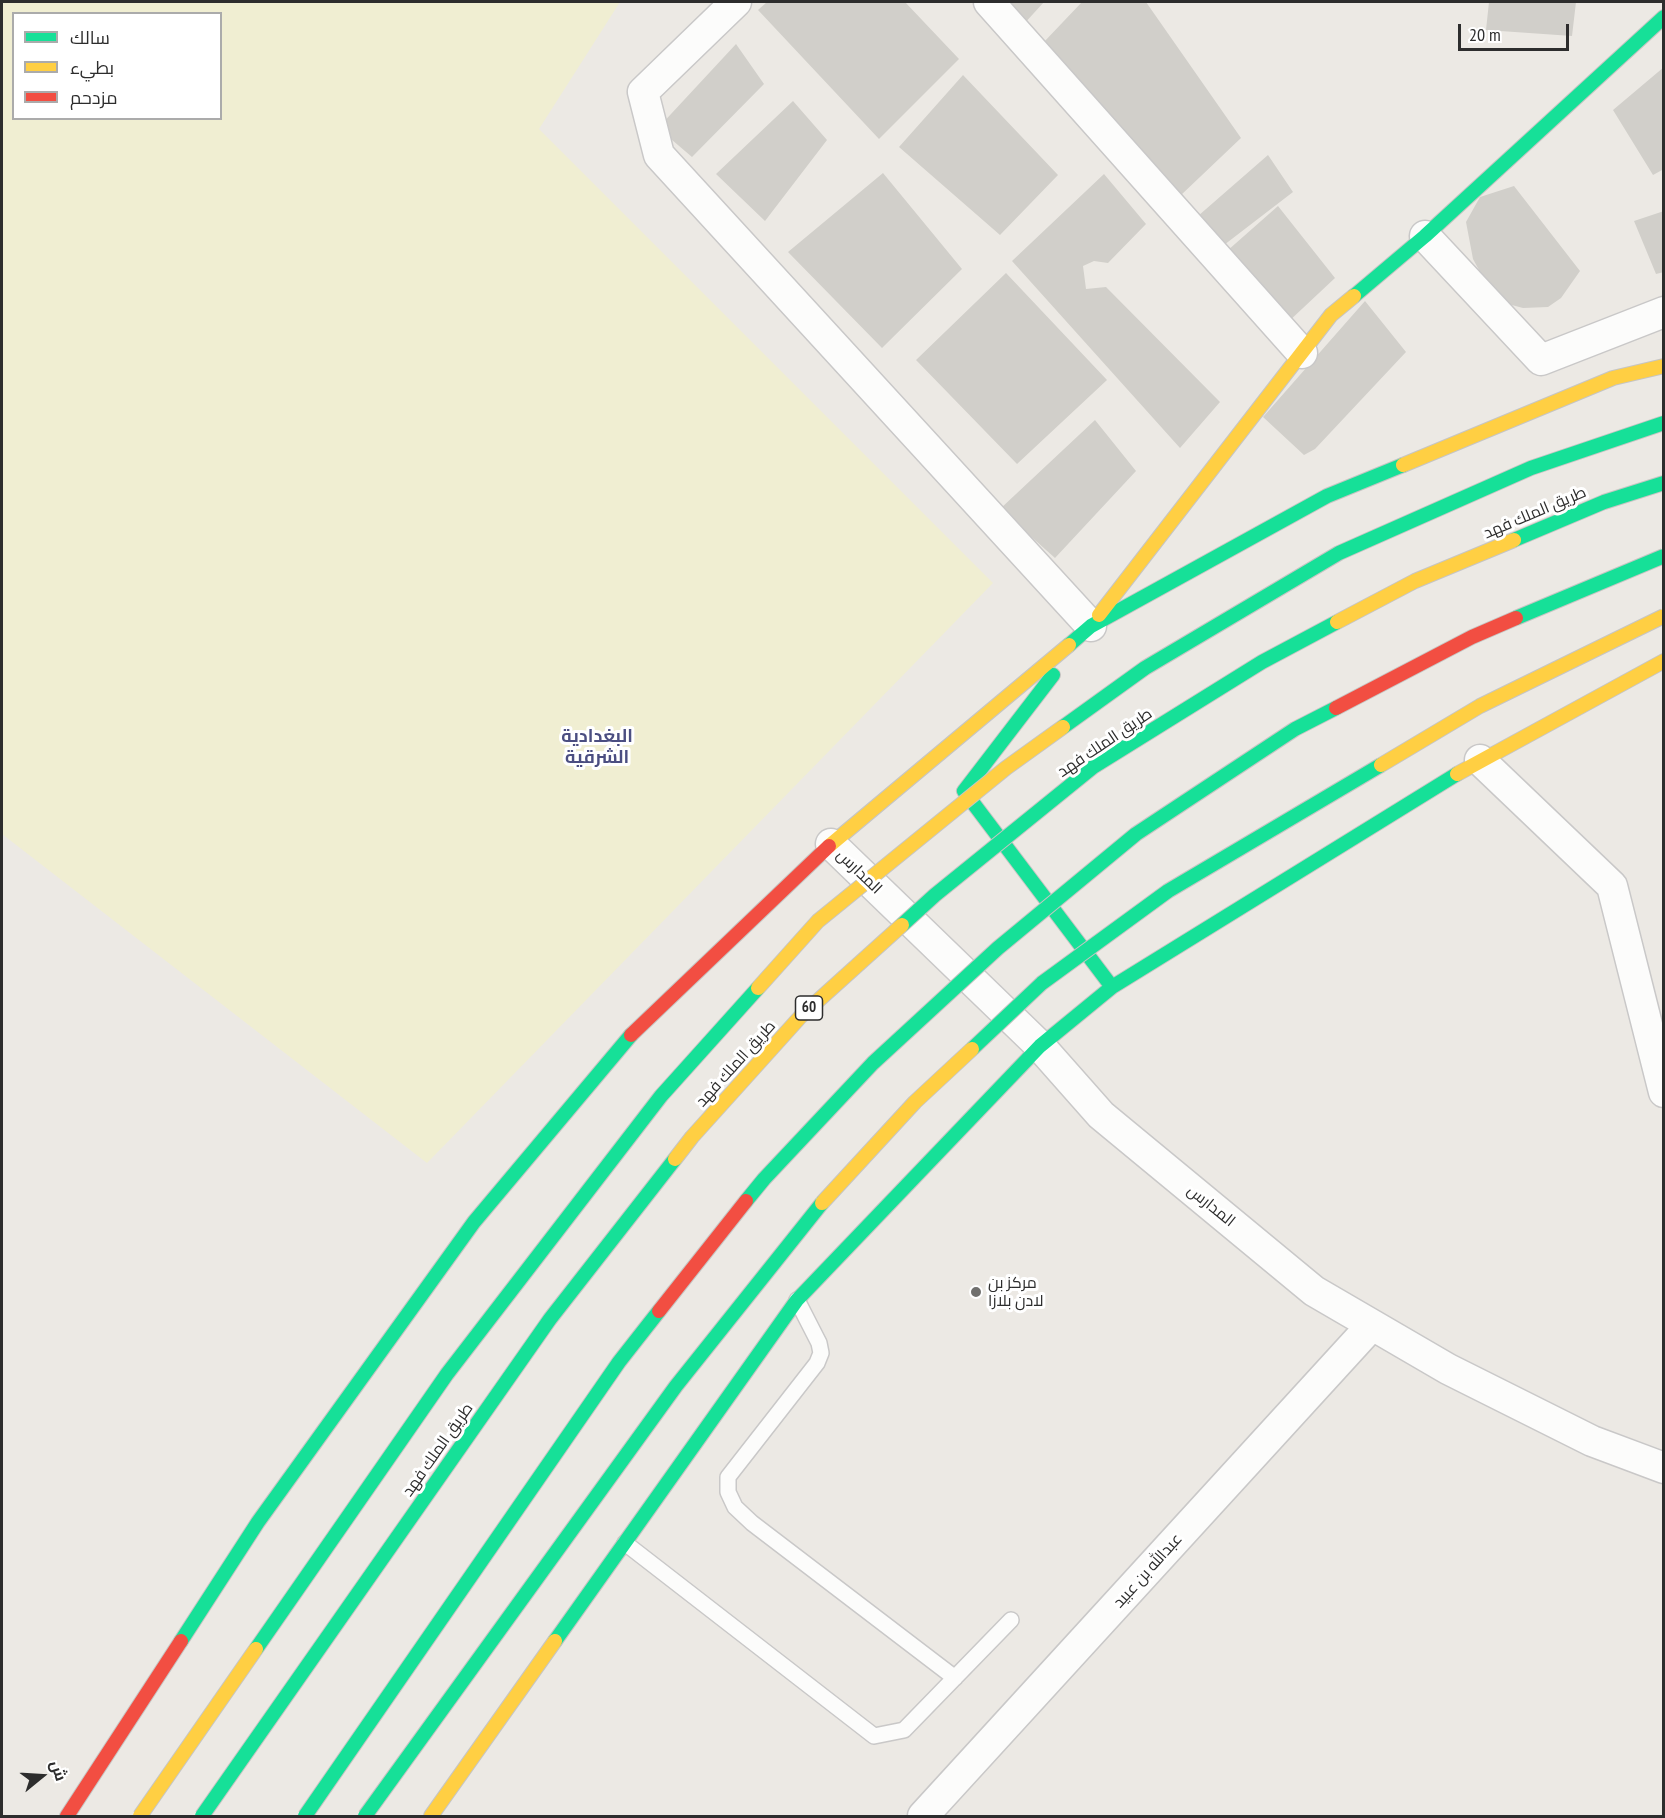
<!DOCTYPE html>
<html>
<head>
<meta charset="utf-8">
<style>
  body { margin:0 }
  #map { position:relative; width:1665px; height:1818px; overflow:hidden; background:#ece9e4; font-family:"PT Sans Narrow",Cairo,sans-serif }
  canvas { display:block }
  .frame { position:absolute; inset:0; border:3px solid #2d2d2d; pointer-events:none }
  .legend { position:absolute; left:12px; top:12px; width:210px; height:108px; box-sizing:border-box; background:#fff; border:2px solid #ababab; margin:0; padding:8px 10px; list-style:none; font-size:18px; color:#2d2d2d }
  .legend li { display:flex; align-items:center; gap:12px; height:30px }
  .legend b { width:30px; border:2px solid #ababab }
  .north { position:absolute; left:12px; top:1746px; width:60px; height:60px; -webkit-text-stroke:4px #fff; paint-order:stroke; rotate:72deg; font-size:16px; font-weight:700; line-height:24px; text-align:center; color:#2d2d2d }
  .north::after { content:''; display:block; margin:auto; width:21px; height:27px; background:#2d2d2d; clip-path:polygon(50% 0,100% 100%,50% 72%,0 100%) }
  .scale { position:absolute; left:1458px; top:24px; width:111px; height:27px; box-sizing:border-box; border:3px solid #2d2d2d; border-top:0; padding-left:8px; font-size:18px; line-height:21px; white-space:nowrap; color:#2d2d2d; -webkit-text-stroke:4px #fff; paint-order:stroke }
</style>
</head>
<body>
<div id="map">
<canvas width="1665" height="1818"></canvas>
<div class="frame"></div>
<ul class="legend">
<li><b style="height:8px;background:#16e098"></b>سالك</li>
<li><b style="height:8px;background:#ffcf43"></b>بطيء</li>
<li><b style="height:8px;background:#f24e42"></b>مزدحم</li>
</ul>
<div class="north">ش</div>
<div class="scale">20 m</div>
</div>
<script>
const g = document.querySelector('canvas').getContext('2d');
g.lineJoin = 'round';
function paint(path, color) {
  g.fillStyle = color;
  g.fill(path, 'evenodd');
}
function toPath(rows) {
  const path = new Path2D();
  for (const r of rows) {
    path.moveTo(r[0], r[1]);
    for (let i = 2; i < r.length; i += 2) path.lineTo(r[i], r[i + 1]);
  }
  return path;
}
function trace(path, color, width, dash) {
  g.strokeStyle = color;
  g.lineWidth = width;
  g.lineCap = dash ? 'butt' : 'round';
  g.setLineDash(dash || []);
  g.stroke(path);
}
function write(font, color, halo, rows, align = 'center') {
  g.font = font + ' "PT Sans Narrow",Cairo,sans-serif';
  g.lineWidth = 6;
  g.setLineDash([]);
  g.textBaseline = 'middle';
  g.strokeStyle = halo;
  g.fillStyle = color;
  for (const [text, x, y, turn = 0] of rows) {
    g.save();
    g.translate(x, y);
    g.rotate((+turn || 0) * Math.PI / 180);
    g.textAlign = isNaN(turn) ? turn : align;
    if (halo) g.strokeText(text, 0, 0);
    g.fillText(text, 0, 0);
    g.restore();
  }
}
const sand = toPath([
  [2,2,620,2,539,129,993,583,427,1163,2,834],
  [14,14,220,14,220,118,14,118]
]);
const building = toPath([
  [767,2,905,2,959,59,879,139,758,10],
  [1002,2,1044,2,1023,25],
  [1082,2,1146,2,1241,138,1180,196,1043,43],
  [1489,2,1576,2,1572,36,1486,30],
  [736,44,764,84,692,157,658,128],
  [1664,67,1664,169,1653,175,1613,110],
  [963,75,1058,175,1000,235,899,147],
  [793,101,827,140,765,221,716,174],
  [1268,155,1293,192,1224,245,1198,216],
  [883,173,962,269,882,348,788,252],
  [1104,174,1146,224,1108,263,1094,261,1083,266,1086,289,1106,287,1220,402,1180,448,1012,261],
  [1514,186,1580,271,1561,298,1548,307,1523,308,1508,304,1486,283,1473,259,1466,222,1480,197],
  [1278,206,1335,278,1287,323,1227,251],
  [1664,211,1664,272,1656,274,1634,221],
  [1006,273,1107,380,1017,464,916,360],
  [1365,301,1406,352,1315,449,1304,455,1263,417],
  [1095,420,1136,471,1055,558,1000,509]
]);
const lane = toPath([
  [797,1300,819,1343,821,1353,817,1363,728,1477,728,1492,735,1507,752,1523,955,1678],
  [625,1543,874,1736,904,1730,1011,1620]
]);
const street = toPath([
  [736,2,643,92,659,155,1091,626],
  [989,2,1302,353],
  [1425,236,1541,360,1664,312],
  [1480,760,1612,886,1664,1092],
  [831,844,1040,1046,1101,1115,1314,1291,1448,1369,1592,1441,1664,1468],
  [923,1816,1372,1325]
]);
const fast = toPath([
  [1354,296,1425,236,1664,17],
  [1069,645,1091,626,1327,496,1403,465],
  [1053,675,964,791,1112,987,1457,774],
  [181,1641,258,1522,474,1222,631,1035],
  [555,1641,797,1300,1040,1046,1112,987]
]);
const slow = toPath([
  [1403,465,1613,378,1664,366],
  [1099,615,1331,315,1354,296],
  [1457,774,1664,661],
  [829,846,1069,645],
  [431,1816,555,1641]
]);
const jam = toPath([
  [631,1035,829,846],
  [67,1816,181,1641]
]);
const fastBridge = toPath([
  [1514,540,1604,502,1664,483],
  [1516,618,1664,556],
  [1063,727,1145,668,1339,553,1531,468,1664,423],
  [902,925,935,895,1093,767,1262,662,1337,622],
  [972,1049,1042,983,1168,891,1381,765],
  [746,1201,764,1179,873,1063,998,948,1136,834,1295,729,1336,708],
  [256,1649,447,1374,661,1096,758,988],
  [202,1816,550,1319,675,1159],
  [305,1816,619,1362,659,1311],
  [365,1816,676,1386,822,1203]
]);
const slowBridge = toPath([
  [1337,622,1415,581,1514,540],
  [1381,765,1480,706,1664,616],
  [758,988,818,921,1006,768,1063,727],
  [675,1159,692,1137,801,1016,902,925],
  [822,1203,915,1102,972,1049],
  [140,1816,256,1649]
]);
const jamBridge = toPath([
  [1336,708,1472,637,1516,618],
  [659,1311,746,1201]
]);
const markers = [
  [976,1292,6,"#706f6d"]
];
const shields = [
  [809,1008,27]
];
const shieldNames = [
  ["60",809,1008]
];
const streetNames = [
  ["طريق الملك فهد",1535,513,-23],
  ["طريق الملك فهد",1105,743,-34],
  ["المدارس",859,872,44],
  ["طريق الملك فهد",736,1064,-48],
  ["المدارس",1211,1206,39],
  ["طريق الملك فهد",438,1450,-55],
  ["عبدالله بن عبيد",1148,1571,-48]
];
const poiNames = [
  ["مركز بن",988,1283],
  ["لادن بلازا",988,1301]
];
const neighbourhoodNames = [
  ["البغدادية",597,737],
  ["الشرقية",597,758]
];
paint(sand, '#f0eed2');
paint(building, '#d1cfca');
trace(lane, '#c9c8c8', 18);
trace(street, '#c9c8c8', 33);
trace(fast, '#c6c5c3', 16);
trace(slow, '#c6c5c3', 16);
trace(jam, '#c6c5c3', 16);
trace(lane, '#fcfcfb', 15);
trace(street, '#fcfcfb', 30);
trace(fast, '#16e098', 14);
trace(slow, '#ffcf43', 14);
trace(jam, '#f24e42', 14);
trace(fastBridge, '#c6c5c3', 16, []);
trace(slowBridge, '#c6c5c3', 16, []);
trace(jamBridge, '#c6c5c3', 16, []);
trace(fastBridge, '#16e098', 14);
trace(slowBridge, '#ffcf43', 14);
trace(jamBridge, '#f24e42', 14);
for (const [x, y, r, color] of markers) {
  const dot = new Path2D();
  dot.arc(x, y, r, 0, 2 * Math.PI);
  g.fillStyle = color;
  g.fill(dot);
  trace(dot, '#fff', 2);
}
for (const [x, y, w] of shields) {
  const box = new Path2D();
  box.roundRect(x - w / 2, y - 12, w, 24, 4.5);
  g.fillStyle = '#fff';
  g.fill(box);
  trace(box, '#2d2d2d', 1.5);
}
write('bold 15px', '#2d2d2d', null, shieldNames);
write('16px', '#2d2d2d', '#fff', streetNames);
write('16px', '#2d2d2d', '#fff', poiNames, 'left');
write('bold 18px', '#4b4e81', '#fff', neighbourhoodNames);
</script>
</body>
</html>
